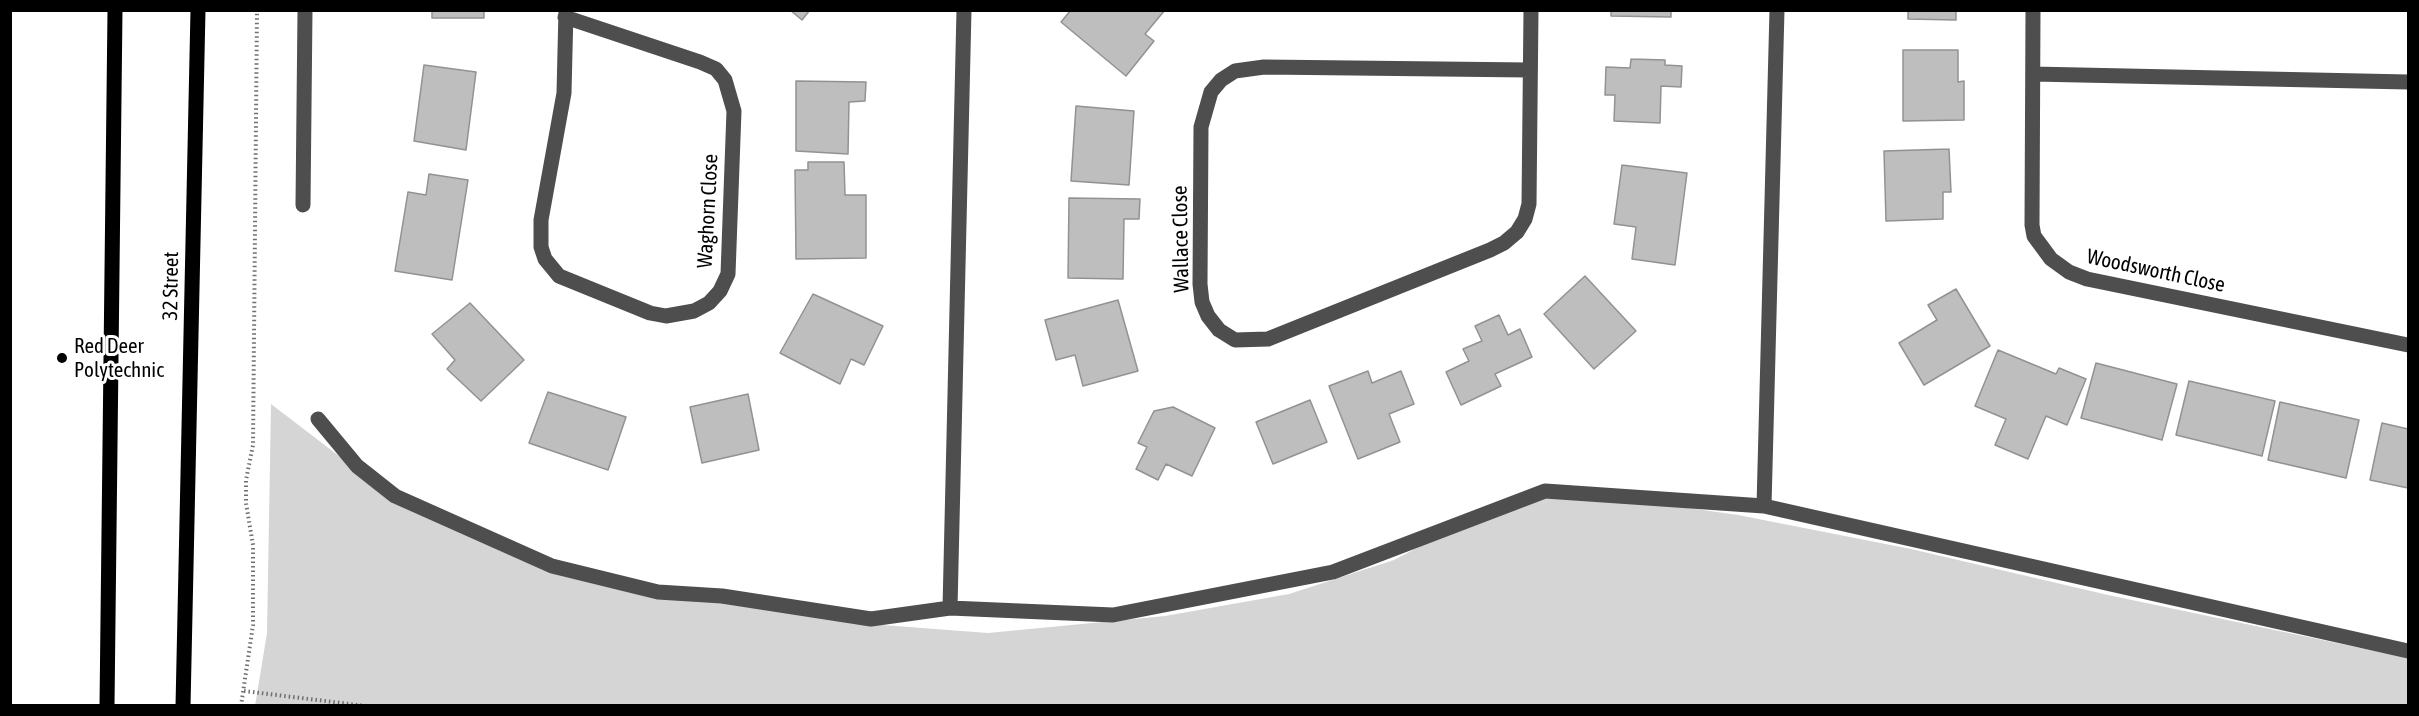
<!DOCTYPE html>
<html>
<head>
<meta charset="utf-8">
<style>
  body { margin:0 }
  #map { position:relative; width:2419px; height:716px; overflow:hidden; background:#fff; font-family:"Asap Condensed",sans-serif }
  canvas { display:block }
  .frame { position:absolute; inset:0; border:12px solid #000; pointer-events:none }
</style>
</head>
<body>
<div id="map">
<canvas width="2419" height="716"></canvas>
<div class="frame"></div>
</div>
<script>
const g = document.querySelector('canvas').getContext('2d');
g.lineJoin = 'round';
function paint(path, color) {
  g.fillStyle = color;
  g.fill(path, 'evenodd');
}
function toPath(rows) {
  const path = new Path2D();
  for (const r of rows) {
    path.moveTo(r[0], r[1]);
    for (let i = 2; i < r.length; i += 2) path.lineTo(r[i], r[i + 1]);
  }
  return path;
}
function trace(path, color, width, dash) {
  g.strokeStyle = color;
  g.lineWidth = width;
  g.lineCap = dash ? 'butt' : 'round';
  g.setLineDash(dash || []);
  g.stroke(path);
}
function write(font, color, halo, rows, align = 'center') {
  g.font = font + ' "Asap Condensed",sans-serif';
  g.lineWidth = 6;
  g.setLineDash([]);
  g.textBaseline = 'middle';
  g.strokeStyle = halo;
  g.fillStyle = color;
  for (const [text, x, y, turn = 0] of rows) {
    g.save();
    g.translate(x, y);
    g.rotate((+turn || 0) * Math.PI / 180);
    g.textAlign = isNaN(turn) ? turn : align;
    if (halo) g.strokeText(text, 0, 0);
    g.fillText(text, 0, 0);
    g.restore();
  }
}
const green = toPath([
  [271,404,390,495,515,550,702,597,856,623,988,633,1165,616,1289,594,1394,560,1477,516,1534,498,1654,503,1738,515,1911,549,2108,595,2408,658,2408,706,255,706,267,633]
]);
const building = toPath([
  [432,10,484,10,484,18,432,18,432,10],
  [790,10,810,10,802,20,790,10],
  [1071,10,1165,10,1145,34,1154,41,1126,76,1061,22,1071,10],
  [1611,10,1671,10,1671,17,1611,16,1611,10],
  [1908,10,1956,10,1956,20,1908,19,1908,10],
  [1903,50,1958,50,1958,82,1964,81,1964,120,1903,121,1903,50],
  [1631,59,1665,60,1665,65,1682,66,1681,87,1661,86,1660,123,1614,121,1615,95,1605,95,1606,67,1630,68,1631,59],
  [424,65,476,72,466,150,414,141,424,65],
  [796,81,866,82,865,101,849,102,848,154,796,151,796,81],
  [1076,106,1134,111,1129,185,1071,181,1076,106],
  [1949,149,1951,192,1943,192,1943,219,1886,221,1884,151,1949,149],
  [808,162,844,162,845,195,866,195,866,258,796,259,795,170,808,170,808,162],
  [1622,165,1687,173,1675,265,1632,259,1636,227,1614,224,1622,165],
  [429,174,468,180,452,280,395,271,408,192,426,195,429,174],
  [1069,198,1140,199,1139,219,1124,219,1123,279,1068,278,1069,198],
  [1585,276,1636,331,1594,369,1544,314,1585,276],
  [1956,289,1990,346,1924,385,1899,343,1937,320,1928,305,1956,289],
  [813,294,883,326,864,365,851,359,840,384,780,353,813,294],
  [1118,300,1138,371,1083,386,1075,355,1056,360,1045,320,1118,300],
  [470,303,524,360,481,401,447,369,455,360,432,334,470,303],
  [1499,315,1508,335,1520,329,1532,357,1495,374,1501,386,1461,405,1446,372,1469,361,1463,349,1482,341,1475,326,1499,315],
  [1998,350,2056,374,2059,368,2086,379,2067,425,2046,416,2028,459,1995,445,2006,419,1975,406,1998,350],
  [2096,363,2177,384,2162,440,2081,418,2096,363],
  [1368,371,1372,383,1401,371,1414,404,1389,414,1400,442,1358,459,1329,386,1368,371],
  [2189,381,2275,401,2262,456,2176,435,2189,381],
  [548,392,626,417,608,470,529,443,548,392],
  [748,394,759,450,702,463,690,407,748,394],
  [1310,400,1327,442,1273,464,1256,422,1310,400],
  [2280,402,2359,420,2346,478,2268,460,2280,402],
  [1173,407,1215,428,1192,476,1166,464,1158,480,1136,469,1147,447,1138,443,1154,411,1173,407],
  [2382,423,2408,429,2408,488,2370,480,2382,423]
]);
const path = toPath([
  [244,691,366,706],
  [241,706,253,625,253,545,246,503,246,480,253,445,257,10]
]);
const minor = toPath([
  [2033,10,2032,225,2034,236,2051,259,2069,272,2087,279,2408,345],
  [565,17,700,62,716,69,725,80,734,111,728,274,720,291,709,303,694,311,666,316,650,313,559,276,545,259,541,247,541,220,564,93,566,10],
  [1529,70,1264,67,1235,71,1221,80,1211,92,1201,127,1200,284,1202,302,1208,316,1219,330,1235,340,1268,339,1490,250,1504,243,1517,232,1525,219,1529,204,1531,10],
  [2033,74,2408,82],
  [303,205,305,10],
  [318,419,357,466,395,496,552,566,658,592,722,596,871,619,950,608,1113,615,1333,572,1545,491,1764,506,2408,651],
  [1764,506,1777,10],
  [950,608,964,10]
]);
const major = toPath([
  [107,706,115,10],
  [183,706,198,10]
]);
const markers = [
  [62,358,6,"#000"]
];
const streetNames = [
  ["Waghorn Close",708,211,-87],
  ["Wallace Close",1181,239,-91],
  ["Woodsworth Close",2156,271,12],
  ["32 Street",171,286,-89]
];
const poiNames = [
  ["Red Deer",74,346],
  ["Polytechnic",74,370]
];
paint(green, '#d5d5d5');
paint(building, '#bebebe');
trace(building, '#929292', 1.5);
trace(path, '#707070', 4, [1.5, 3]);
trace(minor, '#4e4e4e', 15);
trace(major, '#000', 15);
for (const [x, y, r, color] of markers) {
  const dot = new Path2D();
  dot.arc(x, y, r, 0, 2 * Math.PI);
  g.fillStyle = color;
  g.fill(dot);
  trace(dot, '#fff', 2);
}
write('21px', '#000', '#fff', streetNames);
write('21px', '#000', '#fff', poiNames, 'left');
</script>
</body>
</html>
